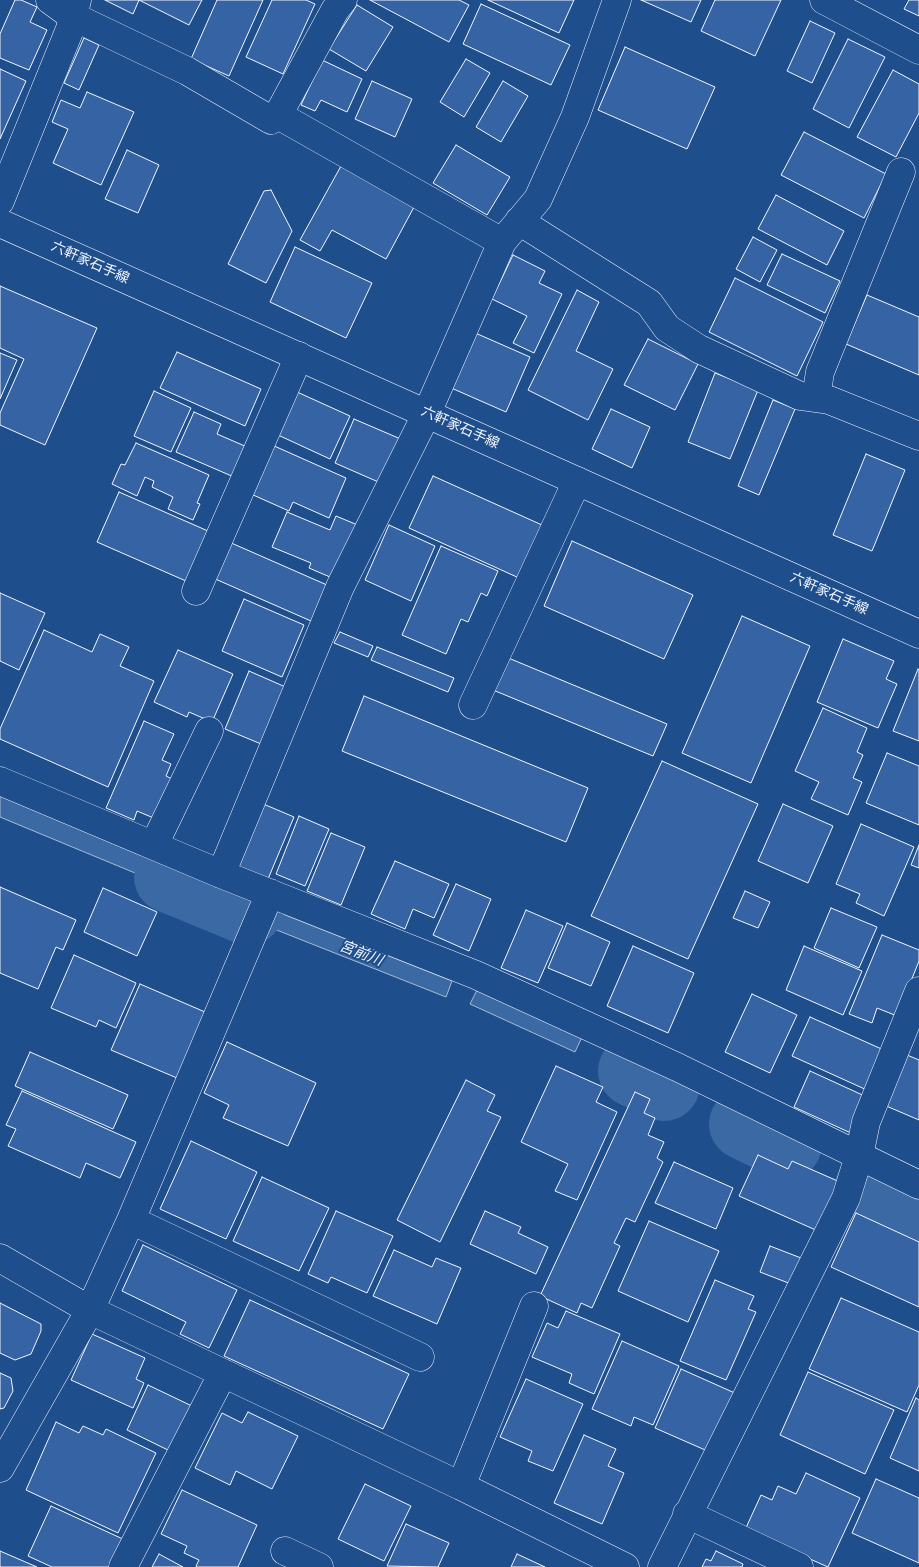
<!DOCTYPE html>
<html>
<head>
<meta charset="utf-8">
<style>
  body { margin:0 }
  canvas { display:block; background:#1f4e8c }
</style>
</head>
<body>
<canvas width="919" height="1567"></canvas>
<script>
const g = document.querySelector('canvas').getContext('2d');
g.lineJoin = 'round';
function paint(path, color) {
  g.fillStyle = color;
  g.fill(path, 'evenodd');
}
function toPath(rows) {
  const path = new Path2D();
  for (const r of rows) {
    path.moveTo(r[0], r[1]);
    for (let i = 2; i < r.length; i += 2) path.lineTo(r[i], r[i + 1]);
  }
  return path;
}
function trace(path, color, width, dash) {
  g.strokeStyle = color;
  g.lineWidth = width;
  g.lineCap = dash ? 'butt' : 'round';
  g.setLineDash(dash || []);
  g.stroke(path);
}
function write(font, color, halo, rows, align = 'center') {
  g.font = font + ' "Varela Round","Noto Sans JP",sans-serif';
  g.lineWidth = 4;
  g.setLineDash([]);
  g.textBaseline = 'middle';
  g.strokeStyle = halo;
  g.fillStyle = color;
  for (const [text, x, y, turn = 0] of rows) {
    g.save();
    g.translate(x, y);
    g.rotate((+turn || 0) * Math.PI / 180);
    g.textAlign = isNaN(turn) ? turn : align;
    if (halo) g.strokeText(text, 0, 0);
    g.fillText(text, 0, 0);
    g.restore();
  }
}
const water = toPath([
  [0,796,142,856,135,873,0,817,0,796],
  [275,911,452,981,446,997,269,927,275,911],
  [477,990,582,1037,575,1052,470,1004,477,990]
]);
const river = toPath([
  [170,877,248,909],
  [634,1071,664,1085],
  [745,1124,786,1144],
  [871,1187,909,1207]
]);
const building = toPath([
  [15,0,21,0,37,7,30,22,47,30,29,70,0,58,0,34,15,0],
  [105,0,202,0,189,25,139,0,133,14,105,0],
  [217,0,263,0,229,76,191,59,217,0],
  [272,0,306,0,315,4,283,74,246,57,272,0],
  [370,0,459,0,469,5,449,42,370,0],
  [488,0,574,0,559,33,488,0],
  [641,0,701,0,691,22,641,0],
  [715,0,781,0,755,56,701,31,715,0],
  [909,0,919,0,919,16,904,9,909,0],
  [481,4,570,45,551,85,463,44,481,4],
  [357,5,393,27,366,71,329,49,357,5],
  [810,21,835,33,812,83,787,71,810,21],
  [84,38,99,45,79,90,64,83,84,38],
  [848,39,885,57,849,128,813,109,848,39],
  [625,47,715,87,687,149,598,110,625,47],
  [466,59,490,73,464,117,440,102,466,59],
  [322,60,362,79,347,112,321,100,315,111,301,105,322,60],
  [0,69,26,81,0,139,0,69],
  [893,70,919,84,919,113,896,157,857,137,893,70],
  [372,81,412,99,395,137,355,119,372,81],
  [503,81,528,96,501,142,476,127,503,81],
  [87,92,134,112,101,185,53,163,68,129,52,122,61,100,80,108,87,92],
  [804,132,886,174,864,218,781,175,804,132],
  [456,145,510,177,487,215,433,183,456,145],
  [127,150,159,165,138,213,105,199,127,150],
  [341,166,414,207,386,259,332,230,320,251,300,240,341,166],
  [271,190,292,231,266,283,228,264,264,191,271,190],
  [776,195,844,231,827,265,758,229,776,195],
  [753,237,777,250,760,282,736,269,753,237],
  [295,247,372,283,346,338,270,302,295,247],
  [782,254,840,281,825,313,767,285,782,254],
  [513,255,545,271,539,283,562,294,534,353,513,343,527,316,492,299,513,255],
  [735,278,823,322,797,376,709,332,735,278],
  [0,286,97,328,45,445,0,425,0,413,24,359,0,348,0,286],
  [577,290,599,302,576,351,613,369,588,420,528,390,577,290],
  [867,295,919,317,919,375,846,344,867,295],
  [473,332,530,357,506,412,449,387,473,332],
  [648,339,698,364,675,410,624,385,648,339],
  [177,352,261,389,245,426,160,388,177,352],
  [0,353,17,360,0,399,0,353],
  [715,373,758,390,730,459,688,442,715,373],
  [154,391,191,408,171,452,134,436,154,391],
  [297,392,350,416,330,459,278,435,297,392],
  [773,400,795,409,759,495,738,486,773,400],
  [611,409,650,427,632,468,592,449,611,409],
  [194,412,221,424,217,434,247,447,234,477,176,452,194,412],
  [354,419,403,440,383,484,335,463,354,419],
  [136,443,209,475,197,503,200,504,193,520,168,509,173,497,152,487,154,481,145,477,137,496,112,484,121,464,125,465,136,443],
  [272,445,346,478,329,518,293,502,289,511,251,494,272,445],
  [866,454,905,470,872,551,833,535,866,454],
  [433,476,542,525,519,578,409,528,433,476],
  [119,492,208,531,186,581,97,542,119,492],
  [287,512,330,530,336,516,360,526,337,580,309,568,311,563,272,547,287,512],
  [389,525,435,546,411,601,365,580,389,525],
  [572,541,693,595,664,659,544,606,572,541],
  [229,542,327,585,311,621,213,578,229,542],
  [441,546,498,571,487,596,481,593,468,622,461,619,446,654,402,635,441,546],
  [0,593,45,613,19,670,0,661,0,593],
  [244,599,304,625,282,677,222,651,244,599],
  [742,616,810,646,751,783,682,753,742,616],
  [44,630,92,652,100,634,129,647,120,666,154,681,108,787,0,739,0,729,44,630],
  [340,632,373,646,368,657,334,643,340,632],
  [843,639,894,661,886,679,897,684,878,728,817,702,843,639],
  [377,647,454,678,448,692,371,660,377,647],
  [178,650,233,674,212,722,189,712,187,717,154,702,178,650],
  [506,657,667,724,653,756,493,690,506,657],
  [918,669,919,670,919,741,893,731,918,669],
  [249,671,290,689,266,746,225,729,249,671],
  [364,696,588,788,566,842,342,751,364,696],
  [823,708,867,728,857,752,863,755,853,778,862,782,848,815,811,799,819,782,795,771,823,708],
  [144,721,174,734,162,760,171,764,166,776,174,780,156,819,137,811,134,820,106,808,144,721],
  [887,753,919,766,919,825,866,803,887,753],
  [662,761,758,804,688,959,591,916,662,761],
  [261,803,294,817,268,879,236,866,261,803],
  [783,804,833,826,808,883,758,861,783,804],
  [299,816,329,829,305,886,276,874,299,816],
  [861,824,914,847,884,916,856,903,860,894,836,884,861,824],
  [331,833,365,847,341,905,307,891,331,833],
  [919,845,919,868,911,865,919,845],
  [395,861,449,884,434,918,413,909,405,929,371,914,395,861],
  [456,884,491,899,469,951,433,935,456,884],
  [0,887,76,920,63,950,56,947,38,989,0,973,0,887],
  [103,888,157,912,137,956,84,932,103,888],
  [745,891,770,902,758,928,733,918,745,891],
  [831,908,877,927,859,968,814,948,831,908],
  [526,910,563,926,538,983,501,968,526,910],
  [567,923,610,942,591,986,548,968,567,923],
  [882,935,919,950,919,961,897,1016,877,1008,872,1023,849,1014,882,935],
  [633,946,694,973,668,1033,607,1006,633,946],
  [804,946,862,971,843,1015,786,990,804,946],
  [74,955,136,983,116,1028,99,1020,96,1027,51,1008,74,955],
  [140,984,205,1012,177,1078,111,1050,140,984],
  [752,994,797,1015,770,1073,725,1052,752,994],
  [810,1017,886,1051,869,1091,792,1056,810,1017],
  [227,1042,316,1083,288,1146,223,1118,229,1105,204,1093,227,1042],
  [30,1052,128,1095,113,1129,15,1086,30,1052],
  [907,1055,919,1060,919,1120,884,1105,907,1055],
  [556,1066,603,1087,596,1102,617,1112,577,1200,555,1191,568,1164,521,1142,556,1066],
  [810,1071,869,1098,853,1134,794,1107,810,1071],
  [466,1080,495,1095,487,1111,501,1117,440,1242,397,1220,466,1080],
  [22,1091,136,1142,120,1178,86,1163,80,1178,8,1146,16,1129,6,1125,22,1091],
  [635,1092,650,1099,644,1113,655,1118,648,1135,664,1142,657,1158,663,1162,635,1222,626,1218,614,1243,620,1246,592,1308,581,1303,577,1313,540,1296,635,1092],
  [191,1141,257,1172,226,1239,160,1209,191,1141],
  [758,1155,788,1169,792,1161,840,1182,818,1231,739,1196,758,1155],
  [674,1162,733,1188,716,1229,655,1203,674,1162],
  [262,1177,329,1208,299,1271,233,1241,262,1177],
  [336,1211,393,1236,367,1293,331,1277,328,1283,308,1274,336,1211],
  [485,1211,521,1227,518,1233,548,1247,536,1274,470,1244,485,1211],
  [856,1213,919,1242,919,1307,831,1267,856,1213],
  [649,1221,719,1251,688,1322,618,1291,649,1221],
  [143,1245,237,1290,209,1348,180,1334,186,1322,122,1291,143,1245],
  [770,1246,801,1258,791,1284,760,1272,770,1246],
  [394,1250,432,1267,436,1258,461,1268,437,1324,373,1296,394,1250],
  [715,1280,754,1296,748,1309,756,1312,726,1380,680,1361,715,1280],
  [841,1298,919,1332,919,1385,907,1412,809,1369,841,1298],
  [250,1300,409,1374,383,1429,224,1356,250,1300],
  [0,1303,41,1324,41,1331,31,1354,15,1360,0,1353,0,1303],
  [566,1311,620,1334,594,1394,569,1383,572,1374,532,1357,547,1323,558,1328,566,1311],
  [92,1334,145,1358,136,1379,144,1383,133,1408,71,1380,92,1334],
  [622,1341,679,1366,653,1425,634,1417,631,1426,592,1409,622,1341],
  [681,1369,737,1394,712,1453,655,1428,681,1369],
  [808,1372,894,1410,865,1474,780,1435,808,1372],
  [0,1373,11,1378,13,1391,4,1408,0,1409,0,1373],
  [526,1379,583,1404,553,1471,528,1461,532,1451,500,1437,526,1379],
  [148,1385,194,1407,172,1452,127,1430,148,1385],
  [916,1398,919,1400,919,1471,890,1458,916,1398],
  [248,1412,298,1436,272,1489,236,1471,230,1485,195,1468,222,1413,242,1423,248,1412],
  [56,1422,79,1433,83,1426,103,1435,106,1429,156,1453,118,1533,26,1490,56,1422],
  [584,1435,616,1449,608,1466,624,1473,602,1524,554,1503,584,1435],
  [806,1473,860,1498,828,1567,745,1530,761,1495,772,1500,778,1486,796,1494,806,1473],
  [876,1479,919,1498,919,1563,852,1533,876,1479],
  [365,1484,411,1506,384,1561,338,1539,365,1484],
  [182,1490,257,1525,238,1567,197,1567,196,1566,199,1560,184,1553,187,1546,161,1534,182,1490],
  [51,1506,125,1540,112,1567,52,1567,28,1556,51,1506],
  [406,1524,449,1543,438,1567,387,1566,406,1524],
  [0,1551,37,1567,0,1567,0,1551],
  [716,1551,743,1564,742,1567,702,1567,706,1559,711,1561,716,1551],
  [159,1554,183,1567,152,1567,159,1554],
  [517,1554,545,1567,511,1567,517,1554]
]);
const minor = toPath([
  [50,0,72,16,187,71,271,120,278,115,502,242],
  [824,0,919,50],
  [278,115,335,10,343,0],
  [0,201,70,29,77,0],
  [519,221,649,303,667,328,699,349,800,396,829,400,919,436],
  [816,398,820,372,901,172],
  [196,591,299,356],
  [473,705,577,481],
  [0,781,221,874,476,975,677,1067,919,1185],
  [154,845,209,731],
  [221,874,340,587,427,413,502,242,538,199,575,117,617,0],
  [131,1220,420,1357],
  [0,1258,90,1310,461,1486,534,1306],
  [0,1468,90,1310,131,1220,270,893],
  [461,1486,625,1567],
  [687,1514,799,1567],
  [285,1551,319,1567],
  [123,1567,223,1373],
  [662,1567,846,1198,859,1156,866,1122,919,991]
]);
const major = toPath([
  [0,223,919,634]
]);
const streetNames = [
  ["六軒家石手線",90,263,24],
  ["六軒家石手線",460,428,24],
  ["六軒家石手線",829,594,24]
];
const waterNames = [
  ["宮前川",361,954,21]
];
paint(water, '#3b69a3');
trace(water, '#a8bbd7', 1);
trace(river, '#3b69a3', 72);
paint(building, '#3563a3');
trace(building, '#f2f6ff', 1);
trace(minor, '#f2f6ff', 29);
trace(major, '#f2f6ff', 29);
trace(minor, '#1f4e8c', 28);
trace(major, '#1f4e8c', 28);
write('14px', '#f2f6ff', '#1f4e8c', streetNames);
write('italic 15px', '#f2f6ff', '#1f4e8c', waterNames);
</script>
</body>
</html>
